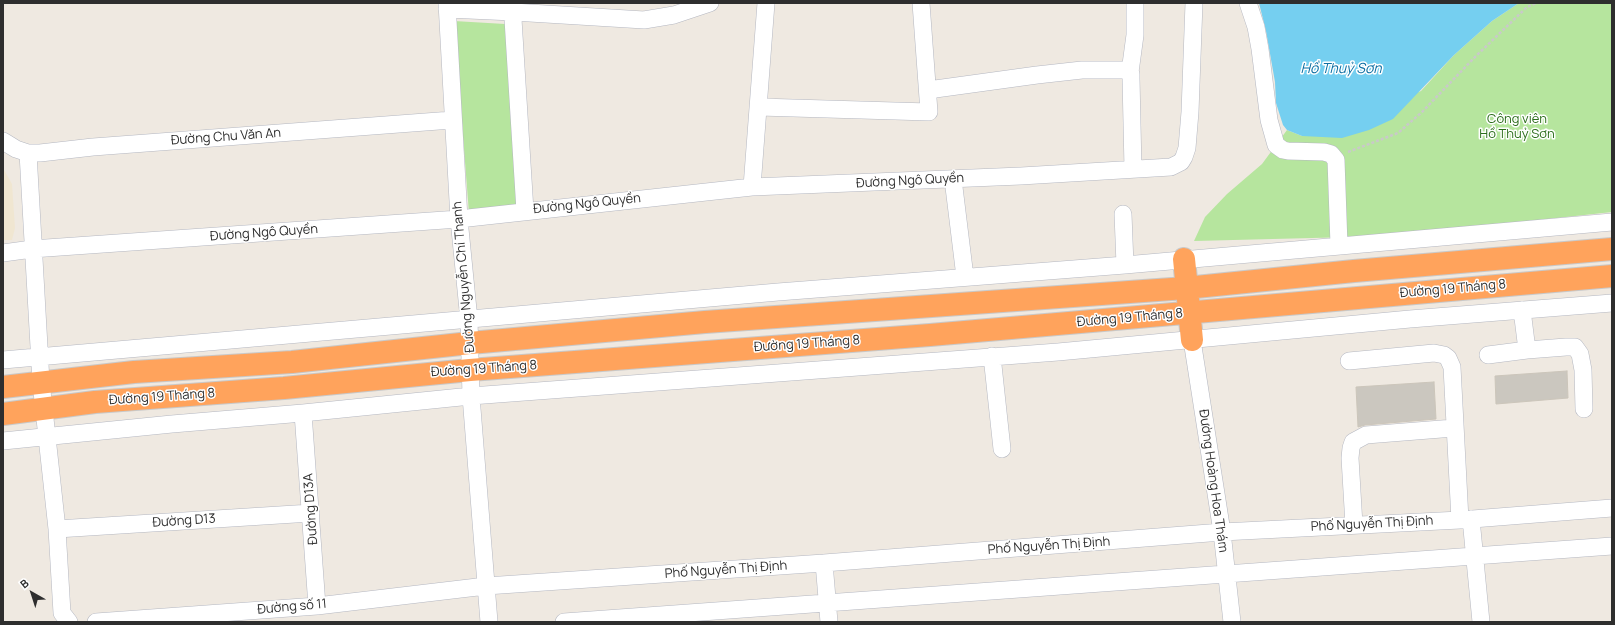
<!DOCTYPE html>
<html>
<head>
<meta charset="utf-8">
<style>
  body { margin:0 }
  #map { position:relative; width:1615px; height:625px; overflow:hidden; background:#efe9e1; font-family:Manrope,sans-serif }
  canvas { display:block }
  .frame { position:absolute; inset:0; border:4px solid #2e2e2e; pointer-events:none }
  .north { position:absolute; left:12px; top:573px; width:40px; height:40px; -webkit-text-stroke:3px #fff; paint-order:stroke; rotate:321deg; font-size:11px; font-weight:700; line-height:16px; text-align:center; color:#2e2e2e }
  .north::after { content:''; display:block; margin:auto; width:14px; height:18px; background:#2e2e2e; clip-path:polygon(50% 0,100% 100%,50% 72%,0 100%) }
</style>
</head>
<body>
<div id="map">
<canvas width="1615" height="625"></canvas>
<div class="frame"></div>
<div class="north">B</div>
</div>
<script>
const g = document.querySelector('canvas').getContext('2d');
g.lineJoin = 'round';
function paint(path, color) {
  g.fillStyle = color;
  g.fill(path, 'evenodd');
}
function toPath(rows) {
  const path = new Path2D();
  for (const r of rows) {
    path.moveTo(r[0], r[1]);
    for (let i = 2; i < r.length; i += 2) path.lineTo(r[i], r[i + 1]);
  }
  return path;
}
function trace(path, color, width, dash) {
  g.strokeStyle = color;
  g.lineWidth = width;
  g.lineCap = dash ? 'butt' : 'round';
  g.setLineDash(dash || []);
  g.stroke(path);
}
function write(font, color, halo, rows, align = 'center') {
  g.font = font + ' Manrope,sans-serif';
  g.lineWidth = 3;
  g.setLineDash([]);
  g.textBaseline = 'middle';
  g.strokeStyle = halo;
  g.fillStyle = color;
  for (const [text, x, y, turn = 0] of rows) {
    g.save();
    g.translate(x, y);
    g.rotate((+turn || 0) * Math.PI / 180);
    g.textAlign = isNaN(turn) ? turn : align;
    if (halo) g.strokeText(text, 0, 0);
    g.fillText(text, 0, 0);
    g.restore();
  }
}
const education = toPath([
  [3,168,12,184,15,228,12,240,3,240]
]);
const green = toPath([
  [1519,3,1612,3,1612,212,1391,236,1194,241,1205,217,1227,194,1262,164,1287,130,1302,136,1421,91,1454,55,1492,21],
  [454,21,505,24,521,208,469,213]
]);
const water = toPath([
  [1259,3,1519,3,1492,21,1454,55,1393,119,1369,130,1342,138,1302,136,1287,130,1283,125,1276,103,1275,82,1266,31]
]);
const building = toPath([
  [1567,371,1568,398,1496,404,1495,376,1567,371],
  [1434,382,1436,419,1365,425,1358,427,1356,387,1434,382]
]);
const path = toPath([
  [1348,152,1398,133,1422,112,1475,57,1527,7,1536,3]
]);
const minor = toPath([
  [447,3,459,219,469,320,471,396,489,622],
  [512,3,525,211],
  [1248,3,1256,27,1260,49,1269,120,1276,145,1283,150,1288,151,1324,152,1331,154,1336,160,1339,245],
  [447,9,513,12,644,20,674,15,710,3],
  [1130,72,1135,35,1135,3],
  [928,90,1037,75,1082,70,1127,70,1131,74,1131,78,1133,169],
  [759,107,929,112,921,3],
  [3,141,16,149,28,153,40,153,93,147,452,120],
  [28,153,41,382,57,529,62,613,69,622],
  [953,179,965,277],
  [752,187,766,3],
  [1123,214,1125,265],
  [3,253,32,249,459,219,752,187,1021,176,1171,167,1181,162,1184,157,1187,148,1190,112,1194,3],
  [1522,310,1527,350],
  [1192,340,1222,532,1232,622],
  [1488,355,1527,350,1566,347,1575,347,1580,354,1583,370,1584,409],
  [992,356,1002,449],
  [3,360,778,292,1125,265,1612,222],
  [1349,361,1434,353,1444,355,1448,358,1452,367,1460,520],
  [303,413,317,606],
  [3,441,172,424,303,413,471,396,1058,352,1410,319,1612,303],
  [1471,519,1481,622],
  [1354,525,1350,458,1351,448,1353,442,1366,435,1454,428],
  [57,529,311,513],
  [824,563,829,622],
  [96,622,317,606,486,586,824,563,1222,532,1460,520,1612,508],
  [564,622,1612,546]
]);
const highway = toPath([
  [1184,259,1192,340],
  [3,387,134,372,292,362,470,343,705,322,1186,288,1354,271,1612,249],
  [3,414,95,402,284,388,470,370,930,335,1612,276]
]);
const parkNames = [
  ["Công viên",1517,119],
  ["Hồ Thuỷ Sơn",1517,134]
];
const streetNames = [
  ["Đường Chu Văn An",226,137,-4],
  ["Đường Ngô Quyền",910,181,-3],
  ["Đường Ngô Quyền",587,204,-6],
  ["Đường Ngô Quyền",264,233,-4],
  ["Đường Nguyễn Chí Thanh",464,277,-95],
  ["Đường 19 Tháng 8",1453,289,-5],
  ["Đường 19 Tháng 8",1130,318,-5],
  ["Đường 19 Tháng 8",807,344,-4],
  ["Đường 19 Tháng 8",484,369,-4],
  ["Đường 19 Tháng 8",162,397,-4],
  ["Đường Hoàng Hoa Thám",1213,481,82],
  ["Đường D13A",311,509,-94],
  ["Đường D13",184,521,-4],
  ["Phố Nguyễn Thị Định",1372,524,-3],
  ["Phố Nguyễn Thị Định",1049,546,-4],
  ["Phố Nguyễn Thị Định",726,570,-4],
  ["Đường số 11",292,607,-5]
];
const waterNames = [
  ["Hồ Thuỷ Sơn",1341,69]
];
paint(education, '#f0e6d1');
paint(green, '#b6e59e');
paint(water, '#75cff0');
paint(building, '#cbc7bf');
trace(building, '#cbc5ba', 1);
trace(minor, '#b4b7c1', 18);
trace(highway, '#c9c9c9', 24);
trace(path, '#c9c9c9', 2.5, [3, 2]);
trace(minor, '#fff', 17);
trace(highway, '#ffa35c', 22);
write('13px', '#2c6e1b', '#fff', parkNames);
write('13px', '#2e2e2e', '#fff', streetNames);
write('italic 14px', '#0d6fa3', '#fff', waterNames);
</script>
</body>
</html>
